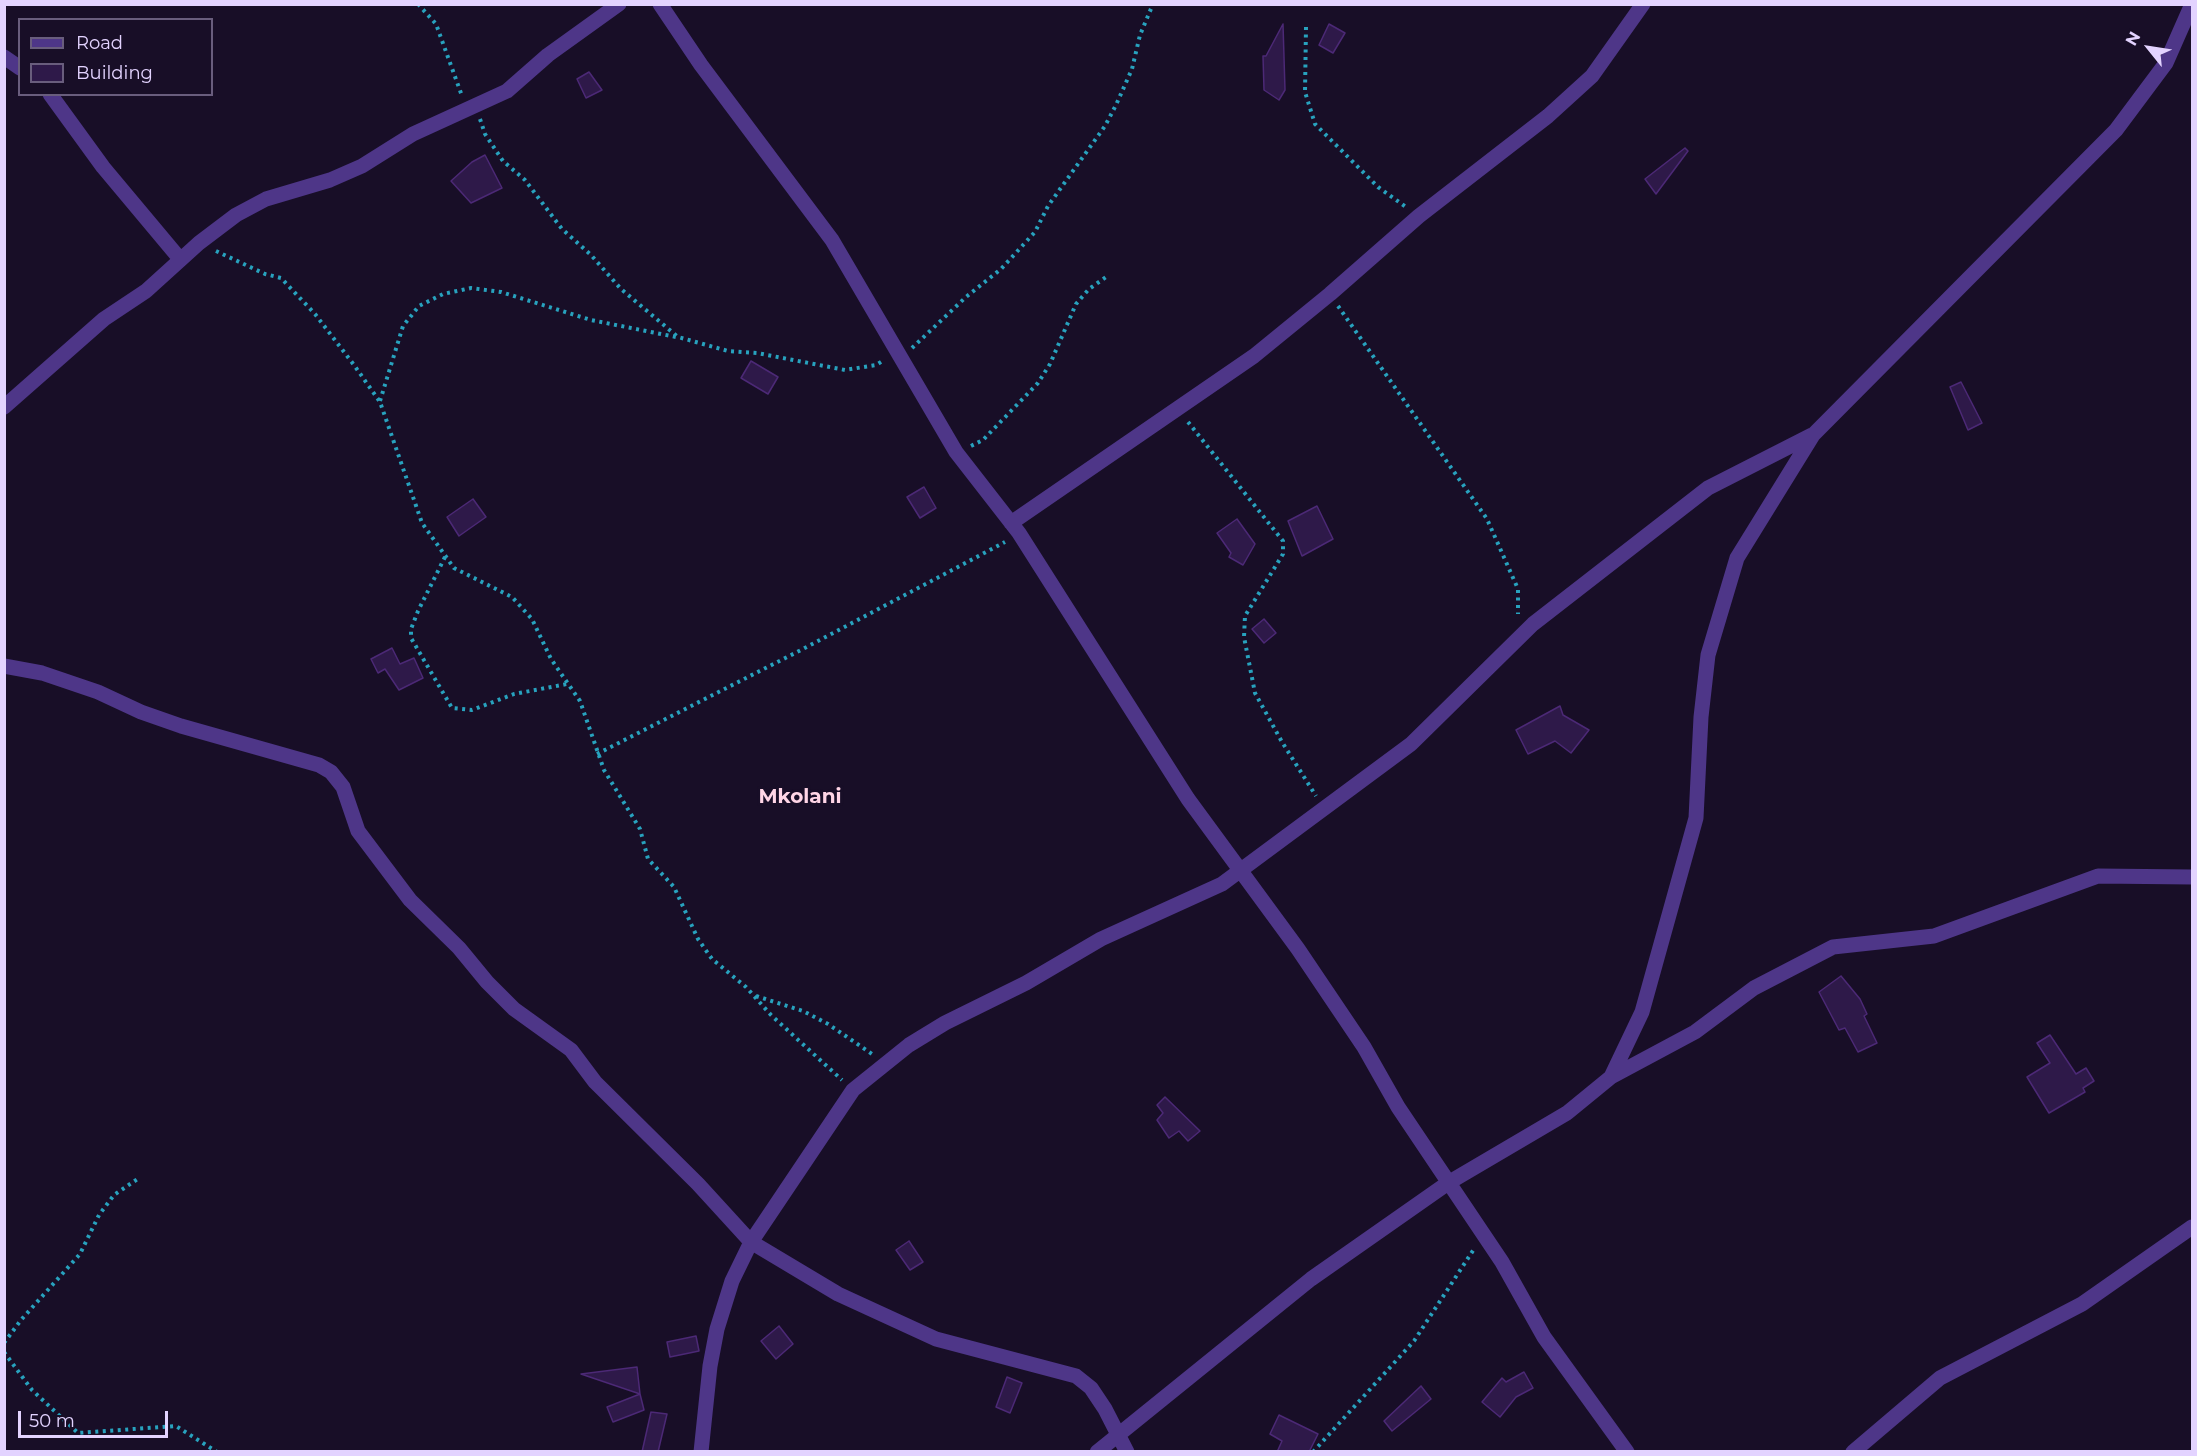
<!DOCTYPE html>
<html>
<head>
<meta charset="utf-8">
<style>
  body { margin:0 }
  #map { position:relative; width:2197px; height:1456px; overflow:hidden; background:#180e27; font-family:Montserrat,sans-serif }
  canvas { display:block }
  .frame { position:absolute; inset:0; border:6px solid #e3d3ff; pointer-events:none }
  .legend { position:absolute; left:18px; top:18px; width:195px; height:78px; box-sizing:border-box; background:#180e27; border:2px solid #695d7d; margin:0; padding:8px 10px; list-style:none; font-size:18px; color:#e3d3ff }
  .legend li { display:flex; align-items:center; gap:12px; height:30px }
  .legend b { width:30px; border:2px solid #695d7d }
  .north { position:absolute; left:2119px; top:18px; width:60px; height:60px; -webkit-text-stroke:4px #180e27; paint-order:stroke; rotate:300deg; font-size:16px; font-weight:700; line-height:24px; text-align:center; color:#e3d3ff }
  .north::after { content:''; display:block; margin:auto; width:21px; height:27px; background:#e3d3ff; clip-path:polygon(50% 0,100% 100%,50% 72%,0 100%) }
  .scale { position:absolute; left:18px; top:1411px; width:150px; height:27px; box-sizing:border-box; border:3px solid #e3d3ff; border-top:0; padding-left:8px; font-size:18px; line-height:21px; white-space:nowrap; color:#e3d3ff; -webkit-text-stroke:4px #180e27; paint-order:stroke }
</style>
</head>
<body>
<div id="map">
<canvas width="2197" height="1456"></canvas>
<div class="frame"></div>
<ul class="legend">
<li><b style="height:8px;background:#4e3688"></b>Road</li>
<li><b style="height:16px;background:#2e1949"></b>Building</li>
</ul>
<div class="north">N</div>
<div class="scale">50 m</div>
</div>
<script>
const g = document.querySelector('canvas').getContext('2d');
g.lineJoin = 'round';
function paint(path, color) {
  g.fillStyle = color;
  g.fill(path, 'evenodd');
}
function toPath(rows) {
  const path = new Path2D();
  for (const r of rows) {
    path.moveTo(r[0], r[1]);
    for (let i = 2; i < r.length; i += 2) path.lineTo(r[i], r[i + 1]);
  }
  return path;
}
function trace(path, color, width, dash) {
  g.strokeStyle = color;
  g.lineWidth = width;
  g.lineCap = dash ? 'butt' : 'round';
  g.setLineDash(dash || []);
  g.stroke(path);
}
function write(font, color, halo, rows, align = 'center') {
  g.font = font + ' Montserrat,sans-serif';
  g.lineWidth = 6;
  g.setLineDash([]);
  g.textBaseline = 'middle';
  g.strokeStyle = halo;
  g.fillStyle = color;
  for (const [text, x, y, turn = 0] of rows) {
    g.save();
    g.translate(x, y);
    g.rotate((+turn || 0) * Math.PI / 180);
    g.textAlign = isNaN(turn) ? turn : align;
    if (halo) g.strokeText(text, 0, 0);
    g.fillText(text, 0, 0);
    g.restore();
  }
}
const building = toPath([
  [1283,24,1285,90,1279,100,1264,90,1263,56,1266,56,1283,24],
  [1329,24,1345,33,1333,53,1319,45,1329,24],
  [589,72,602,90,586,98,577,79,589,72],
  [1685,148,1688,151,1656,194,1645,179,1685,148],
  [485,155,502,188,471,203,451,181,472,162,485,155],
  [751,361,778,377,768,394,741,378,751,361],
  [1961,382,1982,423,1968,430,1950,387,1961,382],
  [924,487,936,508,920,518,907,497,924,487],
  [473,499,486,517,459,536,447,517,473,499],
  [1317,506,1333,539,1302,556,1288,521,1317,506],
  [1237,519,1255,544,1243,565,1229,557,1231,553,1217,533,1237,519],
  [1264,619,1276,633,1264,643,1252,629,1264,619],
  [392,648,400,664,414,658,423,678,399,690,385,669,378,673,371,659,392,648],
  [1560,706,1563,715,1589,730,1571,753,1555,741,1528,754,1516,730,1560,706],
  [1841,976,1860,999,1867,1014,1864,1016,1877,1043,1858,1052,1845,1028,1839,1030,1819,992,1841,976],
  [2050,1035,2076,1074,2086,1068,2094,1081,2083,1088,2085,1092,2049,1113,2027,1077,2050,1063,2037,1043,2050,1035],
  [1165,1097,1200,1131,1188,1141,1179,1131,1169,1138,1157,1120,1163,1113,1157,1105,1165,1097],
  [909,1241,923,1262,910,1270,896,1250,909,1241],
  [779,1326,793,1344,776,1359,761,1341,779,1326],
  [696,1336,699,1351,670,1357,667,1342,696,1336],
  [637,1367,640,1394,581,1374,637,1367],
  [1524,1372,1533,1388,1516,1397,1500,1417,1482,1402,1502,1378,1506,1382,1524,1372],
  [1007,1377,1022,1383,1010,1413,996,1407,1007,1377],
  [1421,1386,1431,1399,1392,1431,1384,1421,1421,1386],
  [640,1394,644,1410,613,1422,607,1407,640,1394],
  [651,1412,667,1414,658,1452,642,1452,651,1412],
  [1279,1415,1318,1434,1309,1452,1277,1452,1282,1441,1270,1434,1279,1415]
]);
const path = toPath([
  [418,4,436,24,462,96],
  [1306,27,1305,92,1315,124,1378,187,1406,207],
  [480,119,485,134,503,161,525,180,562,229,591,255,621,289,678,337,728,351,757,353,845,370,876,365,884,360],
  [216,251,265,274,281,278,315,314,354,365,380,402,422,523,454,568,512,597,532,619,551,659,580,701,604,770,640,829,648,859,674,887,698,939,712,959,746,987,771,1015,842,1080],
  [1338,306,1487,519,1518,589,1518,614],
  [912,348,966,297,1001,269,1035,232,1048,206,1105,126,1116,105,1132,69,1140,35,1153,4],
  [380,401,403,326,419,306,443,294,471,288,501,292,591,320,676,337],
  [1188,422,1283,541,1283,554,1245,616,1244,637,1255,693,1282,742,1316,796],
  [971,446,983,440,1038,383,1050,364,1076,304,1089,289,1109,275],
  [445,557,418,611,411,629,411,638,452,708,472,710,514,694,567,684],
  [597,754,801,650,1005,542],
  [756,996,803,1011,828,1024,872,1054],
  [4,1343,21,1320,80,1254,99,1215,114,1195,139,1178],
  [4,1352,32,1390,78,1433,176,1426,217,1452],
  [1313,1452,1414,1341,1474,1249]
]);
const street = toPath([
  [660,4,701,65,832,240,956,452,1019,533,1188,799,1298,949,1364,1047,1398,1107,1502,1262,1544,1337,1627,1452],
  [4,57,20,68],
  [50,94,103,167,180,259],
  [4,407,104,319,146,291,199,243,236,215,266,199,330,180,362,166,413,134,507,91,548,55,619,4],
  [1011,523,1254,356,1330,294,1419,216,1548,116,1592,76,1643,4],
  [4,666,42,673,98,692,141,712,181,726,319,765,331,772,343,787,358,831,410,900,459,948,487,982,514,1009,571,1050,595,1082,698,1184,751,1242,838,1294,936,1339,1076,1376,1091,1388,1105,1409,1127,1452],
  [1611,1077,1695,1032,1754,988,1833,947,1934,936,2098,876,2192,877],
  [701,1452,710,1366,717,1329,732,1281,751,1242,853,1090,909,1045,945,1023,1026,983,1101,939,1222,884,1411,744,1533,624,1708,488,1812,435],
  [1097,1452,1311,1279,1448,1183,1567,1113,1611,1077,1642,1012,1696,818,1701,717,1708,655,1737,558,1813,435,2116,130,2166,63,2192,4],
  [1853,1452,1940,1378,2082,1304,2192,1227]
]);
const quarterNames = [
  ["Mkolani",800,797]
];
paint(building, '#2e1949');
trace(building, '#4c2976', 1.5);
trace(path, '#28a2be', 4, [3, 4.5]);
trace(street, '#4e3688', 15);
write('bold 20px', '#ffd5e6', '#180e27', quarterNames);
</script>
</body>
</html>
